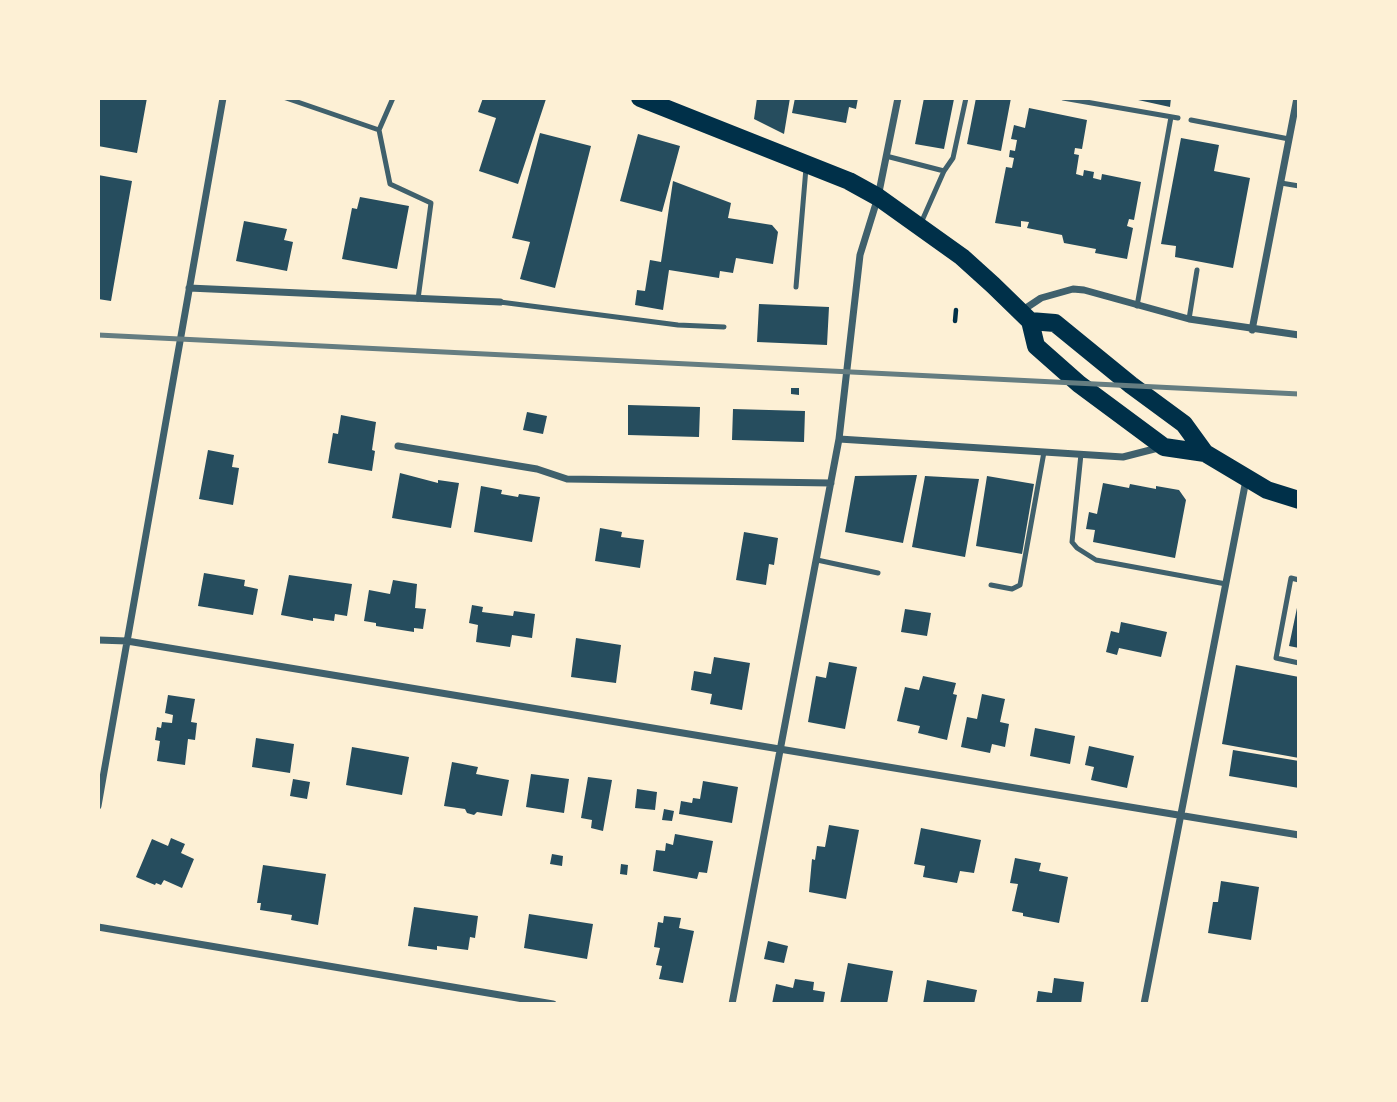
<!DOCTYPE html>
<html>
<head>
<meta charset="utf-8">
<style>
  body { margin:0 }
  #map { position:relative; width:1397px; height:1102px; overflow:hidden; background:#fdf0d5; font-family:Jost,sans-serif }
  canvas { display:block }
  .frame { position:absolute; inset:0; border:100px solid #fdf0d5; pointer-events:none }
</style>
</head>
<body>
<div id="map">
<canvas width="1397" height="1102"></canvas>
<div class="frame"></div>
</div>
<script>
const g = document.querySelector('canvas').getContext('2d');
g.lineJoin = 'round';
function paint(path, color) {
  g.fillStyle = color;
  g.fill(path, 'evenodd');
}
function toPath(rows) {
  const path = new Path2D();
  for (const r of rows) {
    path.moveTo(r[0], r[1]);
    for (let i = 2; i < r.length; i += 2) path.lineTo(r[i], r[i + 1]);
  }
  return path;
}
function trace(path, color, width, dash) {
  g.strokeStyle = color;
  g.lineWidth = width;
  g.lineCap = dash ? 'butt' : 'round';
  g.setLineDash(dash || []);
  g.stroke(path);
}
const building = toPath([
  [98,98,147,98,137,153,98,146],
  [483,98,546,99,518,184,479,171,496,118,478,112],
  [757,98,790,98,784,134,754,119],
  [795,98,858,98,856,109,849,107,846,123,792,113],
  [924,98,954,99,944,149,915,144],
  [976,98,1011,98,1001,151,967,144],
  [1129,98,1171,98,1170,107],
  [1029,108,1087,120,1082,149,1075,148,1074,154,1079,155,1076,174,1083,176,1084,170,1094,172,1093,178,1101,180,1102,174,1141,182,1134,220,1129,219,1127,226,1133,228,1127,259,1095,253,1096,249,1064,243,1062,235,1027,228,1029,222,1021,221,1021,227,995,223,1006,167,1012,168,1014,158,1009,157,1010,150,1015,151,1017,140,1011,139,1014,125,1025,128],
  [540,133,591,146,555,288,520,279,530,242,512,238],
  [638,134,680,146,662,212,620,201],
  [1181,138,1219,145,1214,171,1250,178,1233,268,1175,257,1176,246,1161,244],
  [98,175,132,181,111,301,98,299],
  [673,181,731,203,728,218,772,225,778,232,773,264,736,258,733,273,720,271,719,278,669,270,663,310,635,305,637,290,645,291,650,260,661,262],
  [360,197,409,206,397,269,342,259,352,208,357,209],
  [244,221,287,229,284,240,293,242,287,271,236,261],
  [759,304,829,307,827,345,757,342],
  [791,388,799,388,799,395,791,394],
  [628,405,700,407,699,437,628,435],
  [733,409,805,411,804,442,732,440],
  [527,412,547,416,543,434,523,430],
  [341,415,376,422,372,450,375,451,372,471,328,463,333,433,338,434],
  [208,450,234,455,232,467,239,468,233,505,199,499],
  [400,473,438,483,438,480,459,483,451,528,392,518],
  [917,475,903,543,845,532,855,476],
  [925,476,979,479,965,557,912,547],
  [987,476,1034,484,1022,554,976,546],
  [1103,483,1129,488,1130,484,1156,489,1156,486,1179,490,1186,500,1175,558,1093,542,1095,530,1086,529,1089,512,1097,514],
  [481,486,502,490,501,494,518,497,519,494,540,497,532,542,474,532],
  [600,528,622,532,621,537,644,540,640,568,595,561],
  [744,532,778,538,774,565,769,564,766,585,736,580],
  [204,573,245,580,244,586,258,589,253,615,198,606],
  [289,575,352,584,347,616,335,614,334,621,313,618,313,621,281,615],
  [393,580,417,584,415,608,426,609,423,629,414,628,414,632,376,626,376,623,364,621,369,590,390,594],
  [1298,603,1299,603,1299,648,1289,646],
  [472,605,483,607,482,612,513,616,514,611,535,614,532,638,512,635,510,647,476,642,478,625,469,623],
  [905,609,931,613,927,636,901,632],
  [1121,622,1167,632,1161,657,1119,648,1117,655,1106,652,1111,631,1119,633],
  [576,638,621,645,616,683,571,677],
  [714,657,750,663,742,710,710,704,712,694,691,690,694,671,711,674],
  [829,662,857,667,845,729,808,722,816,676,826,678],
  [1236,665,1299,677,1299,758,1222,744],
  [923,676,956,683,953,694,957,695,947,740,918,733,920,726,897,721,905,687,919,690],
  [982,694,1005,699,1000,722,1009,724,1005,747,992,744,990,753,961,747,967,717,977,719],
  [168,695,195,699,191,722,197,723,195,740,188,739,185,765,157,761,160,741,155,740,157,727,161,728,162,722,172,723,173,715,165,713],
  [1035,728,1075,736,1070,764,1030,756],
  [256,738,294,744,290,773,252,767],
  [1089,746,1134,756,1127,788,1091,780,1094,767,1085,765],
  [352,747,409,757,402,795,346,785],
  [1233,750,1299,761,1299,788,1229,776],
  [452,762,478,767,476,774,509,780,502,816,477,812,474,815,467,813,465,809,444,806],
  [531,774,569,779,564,813,526,807],
  [588,777,612,780,603,831,591,828,592,820,581,818],
  [293,779,310,782,307,799,290,796],
  [703,781,738,787,732,823,679,814,681,801,692,803,693,798,700,799],
  [637,789,657,792,655,810,635,808],
  [664,809,674,811,672,821,662,820],
  [829,825,859,830,846,899,809,892,812,859,815,860,817,846,825,847],
  [921,828,981,840,974,873,960,871,957,883,923,877,925,866,914,864],
  [675,834,713,841,707,873,699,872,697,879,653,871,656,850,665,851,666,843,673,845],
  [171,838,185,844,181,853,194,859,182,888,164,880,161,885,156,883,155,885,136,877,152,839,168,846],
  [552,854,563,856,562,866,550,864],
  [1015,858,1041,863,1039,871,1068,877,1059,923,1023,916,1023,913,1012,911,1018,884,1010,883],
  [621,864,628,865,627,875,620,874],
  [263,865,326,874,318,925,291,920,292,915,260,910,261,903,257,903],
  [1221,881,1259,887,1251,940,1208,933,1213,902,1218,902],
  [414,907,478,916,475,938,470,937,468,950,437,946,437,950,408,946],
  [529,914,593,924,587,959,524,948],
  [664,916,681,918,679,928,694,931,683,983,659,979,662,966,656,965,660,948,654,947,658,922,663,923],
  [768,941,788,946,784,963,764,959],
  [848,963,893,971,887,1004,840,1004],
  [1054,978,1084,982,1081,1004,1036,1004,1038,991,1052,993],
  [795,979,814,982,813,990,825,992,823,1004,772,1004,776,984,793,988],
  [927,980,977,990,974,1004,923,1004]
]);
const path = toPath([
  [955,321,956,310]
]);
const service = toPath([
  [286,98,379,130,393,98],
  [1063,98,1178,118],
  [1191,120,1289,139],
  [379,130,390,184,431,203,418,299],
  [886,156,944,171,921,223],
  [944,171,953,158,966,98],
  [1281,183,1299,186],
  [796,287,806,168],
  [500,302,678,325,724,327],
  [1137,306,1171,117],
  [1189,319,1197,270],
  [1081,454,1072,542,1077,548,1096,560,1226,584],
  [817,560,878,573],
  [1299,580,1291,578,1276,658,1299,663],
  [991,585,1012,589,1020,585,1044,452]
]);
const minor = toPath([
  [189,288,500,302],
  [1020,312,1041,298,1073,289,1084,290,1189,319,1299,335],
  [1252,330,1297,98],
  [839,439,1123,457,1162,447],
  [398,446,537,469,567,479,831,483],
  [98,640,127,641,1299,835],
  [98,806,223,98],
  [98,927,553,1004],
  [732,1004,839,439,860,255,878,197,898,98],
  [1144,1004,1246,480]
]);
const primary = toPath([
  [640,98,849,181,878,197,962,257,993,285,1030,321,1036,346,1079,384,1164,447,1205,453],
  [1030,321,1055,323,1131,385,1184,424,1205,453,1267,490,1299,500]
]);
const rail = toPath([
  [98,335,1299,394]
]);
paint(building, '#264d5e');
trace(path, '#003049', 4.5);
trace(service, '#3f606c', 5);
trace(minor, '#3f606c', 7);
trace(primary, '#003049', 18);
trace(rail, '#657d81', 5);
</script>
</body>
</html>
